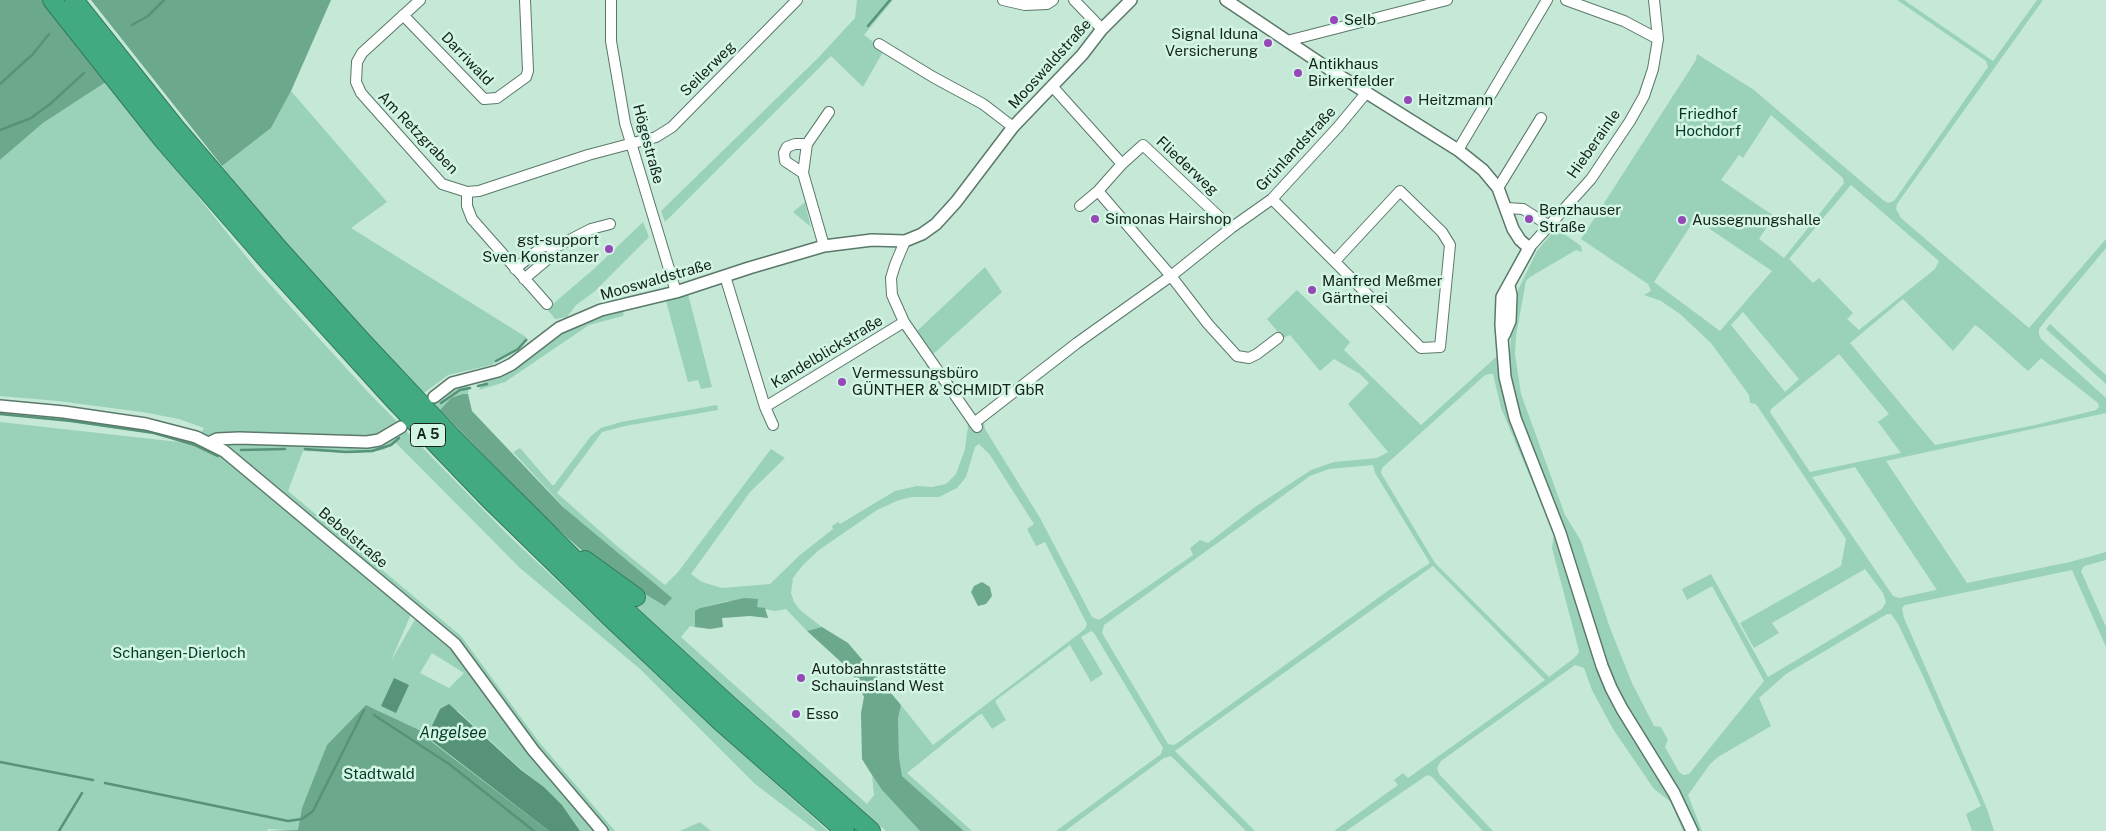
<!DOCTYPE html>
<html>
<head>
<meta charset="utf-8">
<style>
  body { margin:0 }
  canvas { display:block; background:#c6e8d7 }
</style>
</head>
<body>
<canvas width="2106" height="831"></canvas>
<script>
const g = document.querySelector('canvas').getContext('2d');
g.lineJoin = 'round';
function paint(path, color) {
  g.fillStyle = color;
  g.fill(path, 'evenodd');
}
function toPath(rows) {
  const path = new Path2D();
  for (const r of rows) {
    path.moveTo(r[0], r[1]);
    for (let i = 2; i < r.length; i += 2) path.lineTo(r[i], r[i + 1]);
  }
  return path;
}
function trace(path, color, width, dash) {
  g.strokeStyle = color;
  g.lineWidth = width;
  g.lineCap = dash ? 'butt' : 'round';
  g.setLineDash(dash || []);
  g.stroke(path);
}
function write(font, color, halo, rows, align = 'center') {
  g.font = font + ' "Public Sans",sans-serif';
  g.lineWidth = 5;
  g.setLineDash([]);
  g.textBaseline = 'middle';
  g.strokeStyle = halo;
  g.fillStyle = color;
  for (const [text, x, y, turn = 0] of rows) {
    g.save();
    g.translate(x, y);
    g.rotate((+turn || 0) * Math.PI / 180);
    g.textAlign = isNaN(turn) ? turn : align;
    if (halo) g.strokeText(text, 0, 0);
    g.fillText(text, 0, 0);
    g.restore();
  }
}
const green = toPath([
  [857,0,893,0,864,35,884,50,863,87,831,56,665,222,661,211,818,58,855,18],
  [1897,0,1904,0,1993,61,2037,0,2043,0,1897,204,1896,209,1901,218,2029,328,2106,239,2106,248,2046,320,2039,329,2039,334,2041,339,2106,398,2106,413,1886,461,1967,583,2070,562,2106,552,2106,560,2084,566,2081,571,2106,627,2106,647,2072,570,1905,605,1902,608,1904,618,1987,809,1994,831,1972,831,1966,814,1981,806,1923,676,1898,624,1891,614,1887,614,1786,674,1759,698,1771,726,1718,757,1710,764,1688,795,1702,831,1683,831,1671,802,1654,789,1613,729,1592,690,1584,668,1575,665,1441,761,1439,764,1437,768,1439,774,1493,831,1483,831,1432,777,1427,775,1346,831,1334,831,1398,785,1394,780,1403,773,1408,778,1545,680,1433,566,1175,751,1255,831,1246,831,1171,756,1164,758,1065,831,1056,831,1161,754,1163,748,1094,633,1091,631,1081,637,1103,674,1091,682,1070,645,996,700,996,703,1006,720,992,729,982,714,979,715,907,773,972,831,964,831,902,776,899,757,898,719,901,705,933,745,1085,629,1087,624,1045,542,1036,546,1027,529,1034,524,990,455,979,444,975,447,966,477,957,488,939,497,912,497,899,500,877,510,819,550,803,565,793,578,791,593,794,602,800,610,822,627,807,631,786,609,775,611,728,601,700,608,695,612,695,627,690,626,681,637,867,804,874,795,872,775,882,790,920,831,886,831,748,712,634,605,642,592,513,452,520,448,552,485,554,485,591,436,601,428,621,422,717,405,718,410,625,426,602,432,557,493,618,547,665,585,678,572,771,449,785,458,750,492,691,574,702,582,722,588,770,584,800,555,833,529,832,526,838,522,840,524,895,491,917,486,932,487,946,484,956,474,965,449,968,426,966,419,926,366,934,361,973,413,980,414,1108,324,986,419,984,423,985,429,1040,518,1092,617,1099,620,1193,555,1190,548,1200,540,1208,543,1255,507,1311,470,1334,462,1377,458,1388,452,1348,404,1369,383,1360,374,1334,359,1320,371,1290,335,1283,338,1267,319,1297,290,1350,342,1344,350,1421,425,1495,358,1510,356,1511,337,1517,314,1518,290,1537,251,1556,228,1581,246,1582,252,1576,250,1530,277,1526,281,1516,336,1515,354,1521,394,1565,515,1581,541,1610,628,1632,683,1654,726,1661,727,1668,740,1665,747,1679,772,1683,775,1689,774,1764,681,1712,586,1687,600,1682,589,1711,574,1768,677,1882,609,1886,602,1883,593,1865,569,1772,623,1779,633,1754,648,1740,623,1841,566,1846,539,1756,404,1750,403,1749,395,1711,343,1680,314,1661,301,1644,295,1651,291,1648,284,1581,239,1696,60,1697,54,1754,90,1883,200,1888,203,1894,201,1988,67,1986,61],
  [1771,115,1843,178,1844,183,1784,258,1759,239,1774,216,1721,180,1739,155,1743,158],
  [1851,185,1939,261,1935,269,1859,330,1847,319,1853,313,1819,278,1813,283,1789,259],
  [1695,219,1772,271,1720,331,1654,282],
  [1903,299,1953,351,1975,325,1982,330,2028,371,2041,358,2098,403,2099,407,2096,410,2035,425,1935,445,1850,343],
  [1743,312,1799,379,1785,392,1731,325],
  [1839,354,1889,414,1878,422,1901,453,1810,472,1770,412,1771,409],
  [1488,374,1493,374,1501,408,1554,534,1552,548,1579,651,1578,654,1573,659,1549,677,1435,563,1381,473,1382,468,1484,376],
  [1373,465,1375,473,1430,563,1389,590,1180,741,1174,745,1168,744,1102,633,1104,625,1310,476,1329,469],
  [1855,467,1937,590,1936,590,1899,598,1893,596,1812,477],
  [106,82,257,270,366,390,509,536,713,727,828,831,817,831,755,784,640,669,520,568,396,443,383,450,357,453,303,451,288,491,461,636,539,742,615,831,580,831,562,805,544,787,522,770,458,711,440,709,428,734,371,707,309,831,268,829,267,831,0,831,0,422,197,444,194,442,204,428,179,419,142,412,58,401,0,396,0,160,43,123],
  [255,484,417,616,391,661,411,614],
  [432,653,464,673,449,688,420,673],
  [291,91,387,202,351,228,526,337,528,340,519,350,491,365,448,375,424,393,361,328,282,240,222,166,271,128],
  [805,202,810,224,811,227,793,212],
  [643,222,649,237,594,292,576,305,567,317,555,319,547,309,595,268],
  [985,267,1002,292,931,356,916,332],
  [688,294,712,387,701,389,698,380,688,382,666,301],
  [624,309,623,316,589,325,505,382,479,390,484,381,514,370,577,323],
  [2050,324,2106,375,2106,384,2046,329],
  [464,383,469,383,468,394,451,398,440,410,433,402,437,398],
  [700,822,711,831,680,831]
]);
const forest = toPath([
  [0,0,42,0,106,82,43,123,0,160],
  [91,0,331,0,291,91,271,128,222,166],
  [463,394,468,394,472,411,563,507,672,598,665,606,642,592,580,549,550,522,440,410,451,398],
  [982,582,990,587,992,596,986,604,978,606,971,592,974,586],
  [744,598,758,599,757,607,765,608,768,618,750,616,722,618,723,627,710,629,695,627,695,611,700,608],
  [822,627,848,643,901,705,898,719,899,757,902,776,964,831,920,831,882,790,872,775,862,759,861,713,864,697,852,672,807,631],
  [366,705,428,734,432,742,549,831,266,831,298,830,302,808,327,745]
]);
const water = toPath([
  [394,678,409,685,396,713,381,706],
  [449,704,521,770,544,787,562,805,580,831,549,831,432,741,428,734,440,709]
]);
const stream = toPath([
  [132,25,148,16,164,0],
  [868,26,890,0],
  [0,84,33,54,49,34],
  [0,130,31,118,50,104,84,73],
  [496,361,518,349,526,340],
  [478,386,487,384],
  [441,403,460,390,470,388],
  [0,414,71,421,154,433,195,445,218,456],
  [305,449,346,452,372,451,391,445,399,438],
  [241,450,285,449],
  [374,715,449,764,534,831],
  [0,762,93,780],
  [105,783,288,821,302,819,313,811,364,710],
  [59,831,82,793]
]);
const minor = toPath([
  [420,0,362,53,357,62,356,82,361,93,442,184,467,192,479,191,588,155,656,137,672,127,797,0],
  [611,0,611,41,625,123,676,292],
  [1003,0,1025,5,1047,4,1053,0],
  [1074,0,1102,29],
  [1566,0,1624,21,1658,39],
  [403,15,484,99,497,98,526,77,528,71,525,0],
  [1287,41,1447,0],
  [879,44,933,77,983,104,1013,127],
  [1052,86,1122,164,1098,191,1080,206],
  [1458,150,1547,0],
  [1122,164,1143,145,1231,228],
  [803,173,785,161,784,153,787,147,795,144,807,144],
  [1498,188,1541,118],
  [1098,191,1171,276,1208,324,1237,356,1249,358,1257,354,1278,338],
  [467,192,467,206,472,219,547,304],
  [1272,199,1421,348,1440,347,1450,245,1442,232,1400,191,1335,261],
  [1506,208,1523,209,1548,225],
  [905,241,895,265,891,278,892,295,904,322,977,427],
  [824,246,803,173,807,144,829,112],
  [1529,248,1591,179,1630,121,1644,96,1653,69,1658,39,1654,0],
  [515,269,543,246,556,247],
  [725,276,765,407,773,425],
  [524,279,549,258,556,247,591,229,610,224],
  [765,407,904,322],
  [974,423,1077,343,1171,276,1231,228,1272,199,1338,127,1367,92]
]);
const tertiary = toPath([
  [1226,0,1332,71,1458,150,1483,170,1498,188,1513,229,1520,240,1529,248,1502,297,1501,325,1505,377,1515,418,1560,533,1602,666,1611,688,1622,709,1674,793,1692,831],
  [1504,335,1510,321,1511,295,1509,286],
  [434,397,452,383,498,371,512,364,559,328,601,310,676,292,749,268,824,246,872,240,905,241,922,234,936,224,956,202,1013,127,1082,55,1102,29,1131,0],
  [0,406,64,412,146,424,196,437,224,451,455,644,533,750,602,831],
  [209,443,217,439,239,438,367,442,379,440,401,427]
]);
const motorway = toPath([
  [52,0,163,140,269,262,393,399,489,499,612,619,721,722,845,831],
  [74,0,175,127,279,249,361,340,452,437,624,609,731,707,871,831],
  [585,560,636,597]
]);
const markers = [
  [1334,20,5,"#9648b9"],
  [1268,43,5,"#9648b9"],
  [1298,73,5,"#9648b9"],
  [1408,100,5,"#9648b9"],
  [1095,219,5,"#9648b9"],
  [1529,219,5,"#9648b9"],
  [1682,220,5,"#9648b9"],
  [609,249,5,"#9648b9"],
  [1312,290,5,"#9648b9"],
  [842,382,5,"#9648b9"],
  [801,678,5,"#9648b9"],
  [796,714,5,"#9648b9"]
];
const shields = [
  [428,435,35]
];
const shieldNames = [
  ["A 5",428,435]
];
const poiNames = [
  ["Selb",1344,20],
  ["Signal Iduna",1258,34,"right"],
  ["Versicherung",1258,51,"right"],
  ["Antikhaus",1308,64],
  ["Birkenfelder",1308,81],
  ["Heitzmann",1418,100],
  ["Benzhauser",1539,210],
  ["Straße",1539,227],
  ["Simonas Hairshop",1105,219],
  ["Aussegnungshalle",1692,220],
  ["gst-support",599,240,"right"],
  ["Sven Konstanzer",599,257,"right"],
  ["Manfred Meßmer",1322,281],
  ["Gärtnerei",1322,298],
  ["Vermessungsbüro",852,373],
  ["GÜNTHER & SCHMIDT GbR",852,390],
  ["Autobahnraststätte",811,669],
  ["Schauinsland West",811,686],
  ["Esso",806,714]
];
const streetNames = [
  ["Darriwald",467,59,46],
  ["Mooswaldstraße",1050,64,-48],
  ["Seilerweg",708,69,-45],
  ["Am Retzgraben",418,133,46],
  ["Högestraße",648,144,75],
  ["Hieberainle",1594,144,-55],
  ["Grünlandstraße",1296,149,-47],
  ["Fliederweg",1187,166,43],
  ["Mooswaldstraße",656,280,-16],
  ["Kandelblickstraße",827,352,-31],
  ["Bebelstraße",353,538,40]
];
const parkNames = [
  ["Friedhof",1708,114],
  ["Hochdorf",1708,131],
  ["Schangen-Dierloch",179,653],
  ["Stadtwald",379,774]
];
const waterNames = [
  ["Angelsee",453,733]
];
paint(green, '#99d2b8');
paint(forest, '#6ba88c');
paint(water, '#569378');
trace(stream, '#569378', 2.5);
trace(minor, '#5a796a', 12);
trace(tertiary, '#5a796a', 14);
trace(motorway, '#327a5e', 20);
trace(minor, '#fff', 10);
trace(tertiary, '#fff', 11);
trace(motorway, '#41aa81', 18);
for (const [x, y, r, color] of markers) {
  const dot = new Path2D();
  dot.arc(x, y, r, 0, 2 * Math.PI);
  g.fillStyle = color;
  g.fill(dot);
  trace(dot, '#d3f5e4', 2);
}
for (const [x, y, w] of shields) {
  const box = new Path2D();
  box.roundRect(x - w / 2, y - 11.5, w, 23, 4);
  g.fillStyle = '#d3f5e4';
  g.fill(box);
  trace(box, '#15221c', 1);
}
write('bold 14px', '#15221c', null, shieldNames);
write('15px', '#15221c', '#d3f5e4', poiNames, 'left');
write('15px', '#15221c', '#d3f5e4', streetNames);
write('15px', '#023926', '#d3f5e4', parkNames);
write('italic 16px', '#023927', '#d3f5e4', waterNames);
</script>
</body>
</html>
